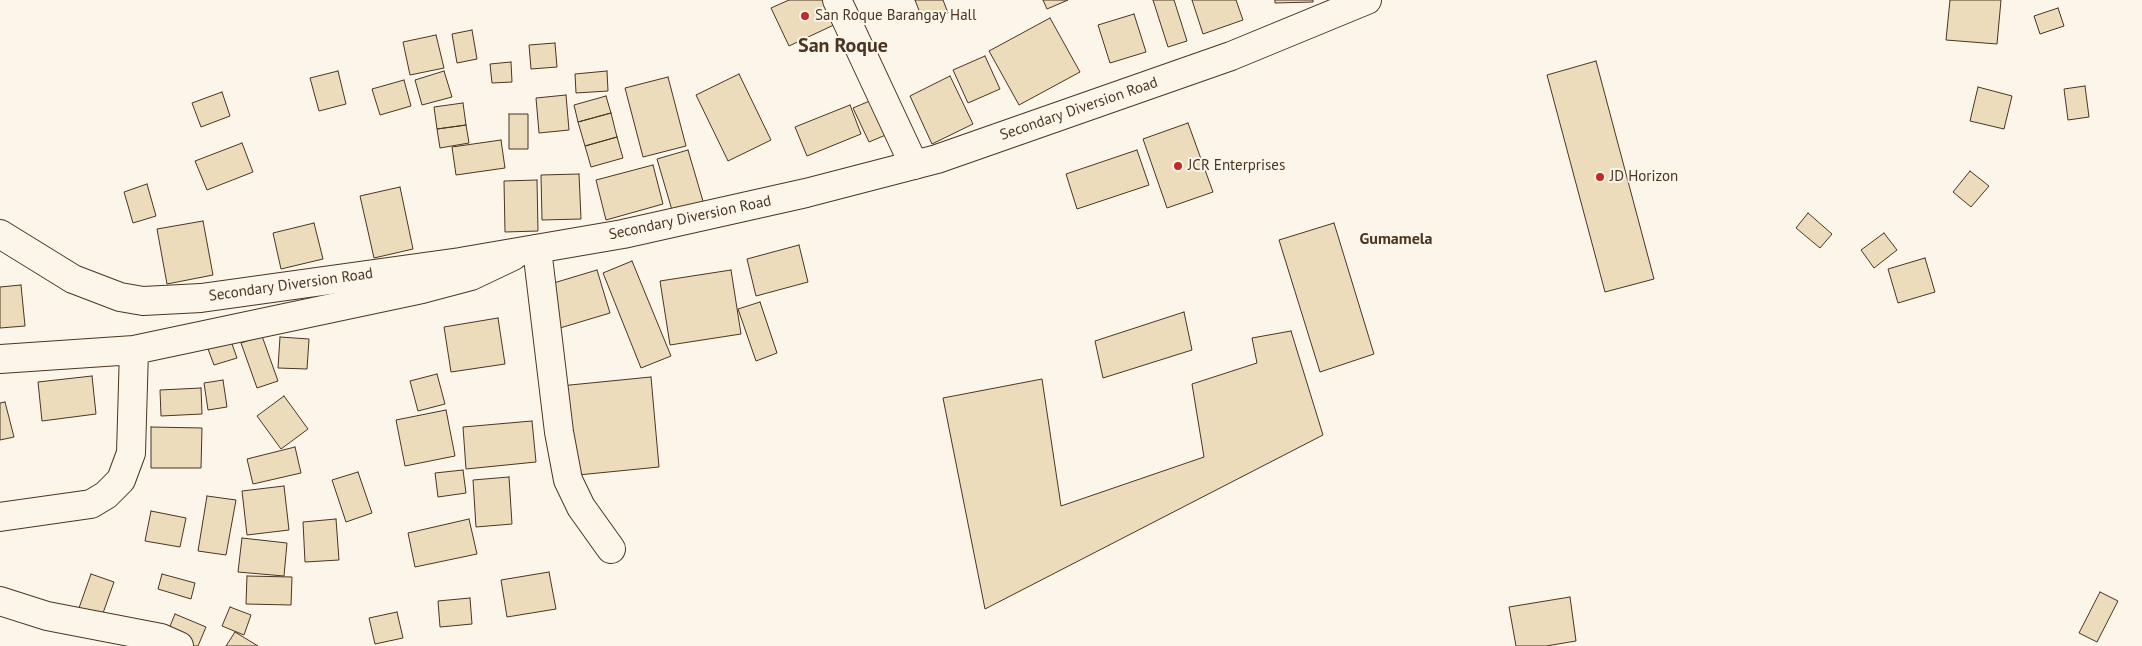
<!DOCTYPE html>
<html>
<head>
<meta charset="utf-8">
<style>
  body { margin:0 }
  canvas { display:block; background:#fbf6e9 }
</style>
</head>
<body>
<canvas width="2142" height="646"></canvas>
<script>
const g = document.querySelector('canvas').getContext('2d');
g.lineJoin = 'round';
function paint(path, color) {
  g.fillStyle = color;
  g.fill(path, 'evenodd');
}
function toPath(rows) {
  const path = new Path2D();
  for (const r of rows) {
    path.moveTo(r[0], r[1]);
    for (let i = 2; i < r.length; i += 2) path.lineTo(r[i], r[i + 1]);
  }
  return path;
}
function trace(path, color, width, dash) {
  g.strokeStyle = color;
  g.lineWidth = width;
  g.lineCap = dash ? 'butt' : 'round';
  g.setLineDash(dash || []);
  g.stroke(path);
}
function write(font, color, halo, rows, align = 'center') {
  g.font = font + ' "PT Sans",sans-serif';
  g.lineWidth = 4;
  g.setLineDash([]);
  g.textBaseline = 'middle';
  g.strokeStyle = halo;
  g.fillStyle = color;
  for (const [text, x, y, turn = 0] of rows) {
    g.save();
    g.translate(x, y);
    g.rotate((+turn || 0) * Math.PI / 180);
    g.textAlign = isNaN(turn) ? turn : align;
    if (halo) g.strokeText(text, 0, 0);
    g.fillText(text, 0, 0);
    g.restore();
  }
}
const building = toPath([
  [789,0,827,0,838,23,789,46,771,8,789,0],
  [915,0,943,0,948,13,923,21,915,0],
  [1043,0,1068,0,1047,9,1043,0],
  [1153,0,1174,0,1187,41,1168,47,1153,0],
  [1192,0,1236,0,1243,20,1203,34,1192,0],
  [1275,0,1313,0,1313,2,1275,3,1275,0],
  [1950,0,2001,0,1997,44,1946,40,1950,0],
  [2058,8,2064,26,2040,34,2034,16,2058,8],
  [1134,14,1146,52,1110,63,1098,25,1134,14],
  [1050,18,1080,72,1019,105,989,51,1050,18],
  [472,30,477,59,457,63,452,34,472,30],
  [436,35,444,68,410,75,403,42,436,35],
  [555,43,557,67,531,69,529,45,555,43],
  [985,56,1000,89,968,103,953,70,985,56],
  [1596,61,1654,279,1605,292,1547,75,1596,61],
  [511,62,512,82,492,83,490,64,511,62],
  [338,71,346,104,319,111,310,78,338,71],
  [444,71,452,97,422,105,415,80,444,71],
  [607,71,608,91,576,93,575,74,607,71],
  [739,74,771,140,728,161,696,95,739,74],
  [950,76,973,124,932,144,910,96,950,76],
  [668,77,686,146,643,157,625,88,668,77],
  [404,80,411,106,380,115,372,89,404,80],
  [2085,86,2089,117,2068,120,2064,89,2085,86],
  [1978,87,2012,96,2004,129,1970,121,1978,87],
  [222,92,230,116,201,127,192,103,222,92],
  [566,95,569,130,539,133,536,98,566,95],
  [606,96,611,113,578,122,574,105,606,96],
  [872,100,888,134,869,142,853,108,872,100],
  [463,103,466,125,437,129,434,107,463,103],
  [850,105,861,134,807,156,795,127,850,105],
  [611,113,617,137,585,146,578,122,611,113],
  [509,114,528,114,528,149,509,149,509,114],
  [1188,123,1213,192,1167,208,1143,139,1188,123],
  [466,125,469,143,440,148,437,129,466,125],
  [617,137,623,158,591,167,585,146,617,137],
  [501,140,505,168,456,175,452,147,501,140],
  [242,143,253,172,207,190,195,161,242,143],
  [688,150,705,208,674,217,657,159,688,150],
  [1137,150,1149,185,1077,209,1066,174,1137,150],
  [653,165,663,204,606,220,596,180,653,165],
  [1970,171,1989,186,1971,207,1953,192,1970,171],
  [579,174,581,219,542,220,541,175,579,174],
  [537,180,538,231,505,232,504,181,537,180],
  [147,184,156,216,133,223,124,192,147,184],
  [400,187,413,249,374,258,360,196,400,187],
  [1808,213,1832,234,1820,248,1796,228,1808,213],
  [203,221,213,275,167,284,157,229,203,221],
  [314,223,323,259,281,269,273,233,314,223],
  [1334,223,1374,354,1320,372,1279,240,1334,223],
  [1884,233,1897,250,1874,268,1861,250,1884,233],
  [799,245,808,282,756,296,747,259,799,245],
  [1925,258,1935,292,1898,303,1888,269,1925,258],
  [632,261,671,356,641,368,603,273,632,261],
  [597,270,610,313,560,328,547,285,597,270],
  [731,270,741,334,670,345,660,281,731,270],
  [21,285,25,326,0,328,0,287,21,285],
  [760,302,777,353,756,361,738,309,760,302],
  [1184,312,1192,350,1103,378,1095,341,1184,312],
  [498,318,505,364,451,372,444,327,498,318],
  [1291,331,1323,435,985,609,943,398,1042,379,1061,506,1204,457,1192,384,1257,363,1252,338,1291,331],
  [262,336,278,381,257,388,241,343,262,336],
  [280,337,309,339,307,369,278,368,280,337],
  [231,341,237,358,214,365,208,349,231,341],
  [437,374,445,404,418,411,410,381,437,374],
  [92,376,96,414,42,421,38,382,92,376],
  [651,377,659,467,568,476,560,386,651,377],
  [223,380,227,407,208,410,204,383,223,380],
  [201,388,202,414,161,416,160,390,201,388],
  [284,396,308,429,281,449,257,416,284,396],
  [5,402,14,437,0,440,0,403,5,402],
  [446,410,455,456,405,466,396,420,446,410],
  [532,421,536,462,466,469,463,427,532,421],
  [151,427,202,428,201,468,151,468,151,427],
  [295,447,301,473,253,484,247,459,295,447],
  [463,470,466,493,438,497,435,473,463,470],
  [358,472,372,513,346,522,332,480,358,472],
  [509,477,512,524,476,527,473,480,509,477],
  [284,486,289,530,247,535,242,491,284,486],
  [207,496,236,500,226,555,198,551,207,496],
  [151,511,186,518,180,547,145,541,151,511],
  [336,519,339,560,305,562,303,522,336,519],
  [469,519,477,554,415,567,408,533,469,519],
  [242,538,287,543,284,576,238,572,242,538],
  [549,572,556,609,507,617,501,580,549,572],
  [91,574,114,582,102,616,79,608,91,574],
  [162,574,195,583,191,599,158,589,162,574],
  [247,576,292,577,291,605,246,604,247,576],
  [2100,592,2118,601,2097,642,2079,633,2100,592],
  [1570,597,1576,641,1546,646,1516,646,1509,607,1570,597],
  [470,598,472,624,440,627,438,601,470,598],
  [230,607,251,615,244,635,222,626,230,607],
  [397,612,403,638,375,644,369,618,397,612],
  [175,614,206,627,198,646,190,646,166,636,175,614],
  [235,632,258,646,226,646,235,632]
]);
const minor = toPath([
  [837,0,914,165],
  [537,249,559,432,568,480,581,507,611,549],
  [0,359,134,350],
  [0,517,91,504,106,495,121,480,131,453,134,350,422,289,471,276,513,256],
  [0,601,47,616,161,638,179,646]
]);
const major = toPath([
  [0,234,73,279,120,297,143,301,201,298,460,262,623,234,806,193,937,159,1231,56,1367,0]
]);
const markers = [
  [805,16,5,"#c62828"],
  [1178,166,5,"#c62828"],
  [1600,177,5,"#c62828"]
];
const poiNames = [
  ["San Roque Barangay Hall",815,16],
  ["JCR Enterprises",1188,166],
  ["JD Horizon",1610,177]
];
const streetNames = [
  ["Secondary Diversion Road",1079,109,-19],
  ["Secondary Diversion Road",690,218,-12],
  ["Secondary Diversion Road",291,285,-8]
];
const neighbourhoodNames = [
  ["Gumamela",1396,239]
];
const districtNames = [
  ["San Roque",843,46]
];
paint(building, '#ecdcbc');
trace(building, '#4a3520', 1);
trace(minor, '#4a3520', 30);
trace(major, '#4a3520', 30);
trace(minor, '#fbf6e9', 28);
trace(major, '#fbf6e9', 28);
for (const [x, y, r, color] of markers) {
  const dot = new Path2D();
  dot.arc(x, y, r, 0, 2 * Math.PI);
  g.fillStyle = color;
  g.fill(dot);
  trace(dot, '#fbf6e9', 2);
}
write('15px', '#4a3520', '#fbf6e9', poiNames, 'left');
write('15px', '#4a3520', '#fbf6e9', streetNames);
write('bold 16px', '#4a3520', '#fbf6e9', neighbourhoodNames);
write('bold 20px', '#4a3520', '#fbf6e9', districtNames);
</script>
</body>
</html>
